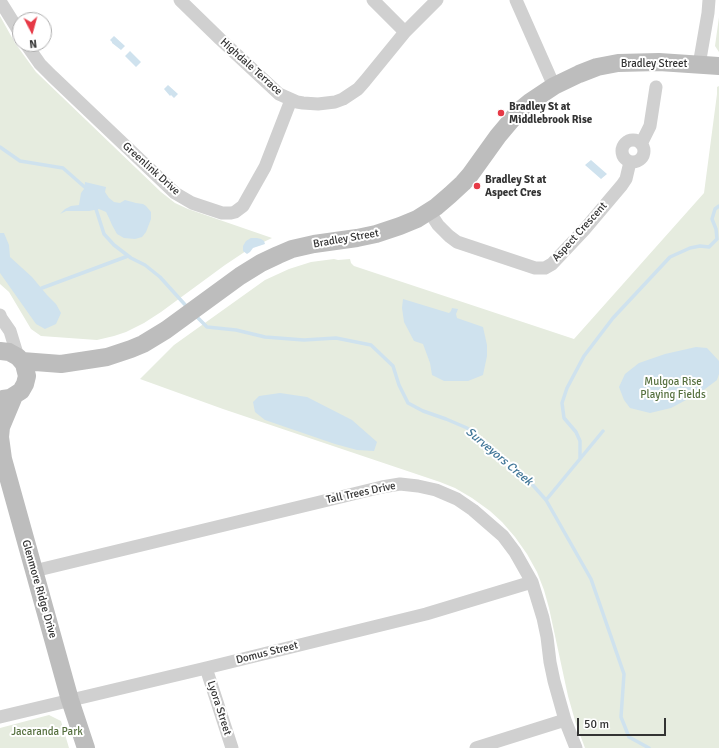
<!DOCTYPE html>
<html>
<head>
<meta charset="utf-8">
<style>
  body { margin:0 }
  #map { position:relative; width:719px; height:748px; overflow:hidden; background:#fff; font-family:Signika,sans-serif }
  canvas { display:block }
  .north { position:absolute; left:12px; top:12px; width:40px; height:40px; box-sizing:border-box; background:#fff; border:1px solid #adadad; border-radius:50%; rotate:174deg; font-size:11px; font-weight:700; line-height:16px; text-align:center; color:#333 }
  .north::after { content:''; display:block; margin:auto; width:14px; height:18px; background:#e63946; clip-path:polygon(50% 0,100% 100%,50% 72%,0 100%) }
  .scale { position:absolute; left:577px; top:718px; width:89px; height:18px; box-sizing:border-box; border:2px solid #333; border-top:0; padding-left:5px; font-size:12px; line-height:14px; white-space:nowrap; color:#333; -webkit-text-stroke:3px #fff; paint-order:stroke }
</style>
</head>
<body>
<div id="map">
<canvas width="719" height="748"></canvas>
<div class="north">N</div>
<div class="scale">50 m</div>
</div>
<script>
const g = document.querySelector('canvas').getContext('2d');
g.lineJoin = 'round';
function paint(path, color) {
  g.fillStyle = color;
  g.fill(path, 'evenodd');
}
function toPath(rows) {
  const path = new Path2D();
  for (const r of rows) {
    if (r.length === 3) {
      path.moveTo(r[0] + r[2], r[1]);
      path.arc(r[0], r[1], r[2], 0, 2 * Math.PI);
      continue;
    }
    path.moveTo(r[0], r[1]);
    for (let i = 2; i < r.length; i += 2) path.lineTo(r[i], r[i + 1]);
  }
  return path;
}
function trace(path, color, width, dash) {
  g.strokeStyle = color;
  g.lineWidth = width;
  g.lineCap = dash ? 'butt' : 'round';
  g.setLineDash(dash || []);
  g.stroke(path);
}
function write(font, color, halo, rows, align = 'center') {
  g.font = font + ' Signika,sans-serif';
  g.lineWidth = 4;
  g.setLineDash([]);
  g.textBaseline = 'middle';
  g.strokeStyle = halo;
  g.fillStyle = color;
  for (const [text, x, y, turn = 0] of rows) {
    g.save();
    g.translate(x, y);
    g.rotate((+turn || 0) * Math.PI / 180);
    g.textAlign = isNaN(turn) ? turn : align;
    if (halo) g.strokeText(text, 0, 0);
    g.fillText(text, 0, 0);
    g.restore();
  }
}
const green = toPath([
  [0,16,15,43,36,72,161,192,175,203,188,209,272,238,249,249,225,265,161,312,144,323,126,332,114,336,97,340,41,336,31,329,9,292,0,284],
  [719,17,719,52,715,46],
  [719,86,719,748,585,748,576,724,568,696,549,608,544,590,537,572,527,554,515,537,502,522,490,511,472,498,455,488,440,482,223,409,140,379,174,345,265,280,289,269,311,262,334,259,338,260,350,259,351,263,354,266,574,339,704,193,717,94,717,87],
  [49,715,61,721,69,748,0,748,0,728]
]);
const water = toPath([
  [114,36,125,46,121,50,112,43,112,42,110,40],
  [130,51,141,62,136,67,125,56],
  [168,85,178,94,174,98,171,95,170,96,164,89],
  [591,160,607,174,601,179,585,165],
  [85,182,106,187,105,192,109,198,114,202,120,203,125,200,136,203,143,204,146,206,151,212,151,219,146,232,142,237,135,239,124,238,117,234,112,225,109,218,106,212,99,209,89,211,66,211,60,214,65,209,71,206,79,205,81,193,84,189],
  [0,233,4,233,9,245,10,257,32,277,47,295,56,304,61,313,56,324,45,329,36,324,0,273],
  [251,238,257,238,261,239,264,241,265,244,253,248,250,252,247,254,243,251,243,246,246,241],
  [403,299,449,313,451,311,452,308,458,309,456,314,457,318,483,327,487,345,487,356,483,375,468,381,444,381,432,375,430,363,423,344,414,341,404,322,402,308],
  [696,347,707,348,719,361,719,374,717,380,701,392,671,408,650,413,630,408,624,400,619,387,625,374,639,363,665,354],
  [280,393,307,397,352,420,377,442,374,451,357,450,335,444,265,420,255,412,253,402,259,396]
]);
const stream = toPath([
  [0,147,20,161,63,168,88,190],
  [95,206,104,234,114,245,131,258,145,265,160,277,188,308],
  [42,288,128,256],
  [195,315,207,327,236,330,265,337,304,340,336,338,371,345,393,366,399,385,408,403,423,411,446,419,467,428,530,482,546,500,591,579,624,674,621,717,629,737,649,748],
  [580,459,580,441,576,432,564,418,562,403,567,388,584,356,613,318,670,257,690,248,700,246,709,247,717,239,716,229,712,219,715,209,719,206],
  [546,500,603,431]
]);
const street = toPath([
  [180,0,220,39,279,94,297,102,303,103,318,104,335,102,343,99,358,89,365,81,405,32,437,0],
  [373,0,405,32],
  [516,0,554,86],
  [0,1,20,33],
  [26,44,40,64,52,76,175,193,192,203,222,213,231,213,235,212,243,206,265,167,291,100],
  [699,65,708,13,709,0],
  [633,151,11],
  [641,144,650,126,656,87],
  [429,211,438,225,449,236,457,242,535,268,545,268,552,264,584,230,622,185,626,179,630,162],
  [0,315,1,318,10,331,18,357],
  [34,571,382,487,400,484,418,486,436,490,457,499,473,510,503,536,515,552,532,582,543,618,547,637,550,662,554,681,565,720,576,748],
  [206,668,232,748],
  [0,717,206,668,426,614,532,582],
  [476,748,565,720]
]);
const secondary = toPath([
  [0,351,9,352,18,357,24,364,27,376,25,384,21,391,10,398,3,399],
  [22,361,61,364,107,357,131,349,143,344,166,330,240,276,261,263,278,255,292,249,314,244,357,238,376,234,400,226,417,219,436,207,450,195,463,183,470,175,498,136,519,111,530,102,554,86,579,74,597,67,618,63,659,62,719,66],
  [14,396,1,427,0,437,3,459,70,700,86,748]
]);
const markers = [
  [501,113,4,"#e63946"],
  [477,186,4,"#e63946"]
];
const streetNames = [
  ["Bradley Street",654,64],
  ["Highdale Terrace",251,67,42],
  ["Greenlink Drive",151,169,42],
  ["Aspect Crescent",580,232,-48],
  ["Bradley Street",346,239,-10],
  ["Tall Trees Drive",361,493,-12],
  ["Glenmore Ridge Drive",39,589,74],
  ["Domus Street",267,653,-14],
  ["Lyora Street",219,708,72]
];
const poiNames = [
  ["Bradley St at",509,107],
  ["Middlebrook Rise",509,120],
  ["Bradley St at",485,180],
  ["Aspect Cres",485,193]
];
const parkNames = [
  ["Mulgoa Rise",673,382],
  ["Playing Fields",673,395],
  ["Jacaranda Park",47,732]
];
const waterNames = [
  ["Surveyors Creek",499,457,40]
];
paint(green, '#e6ecdf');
paint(water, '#cfe2ee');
trace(stream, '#cfe2ee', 3.5);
trace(street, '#d0d0d0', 13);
trace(secondary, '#bdbdbd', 18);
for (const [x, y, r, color] of markers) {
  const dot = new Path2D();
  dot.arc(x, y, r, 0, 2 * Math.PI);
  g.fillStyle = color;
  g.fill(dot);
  trace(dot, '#fff', 1.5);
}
write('11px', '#333', '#fff', streetNames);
write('bold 11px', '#333', '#fff', poiNames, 'left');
write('11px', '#56703f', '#fff', parkNames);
write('italic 12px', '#3f7597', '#fff', waterNames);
</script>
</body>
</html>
